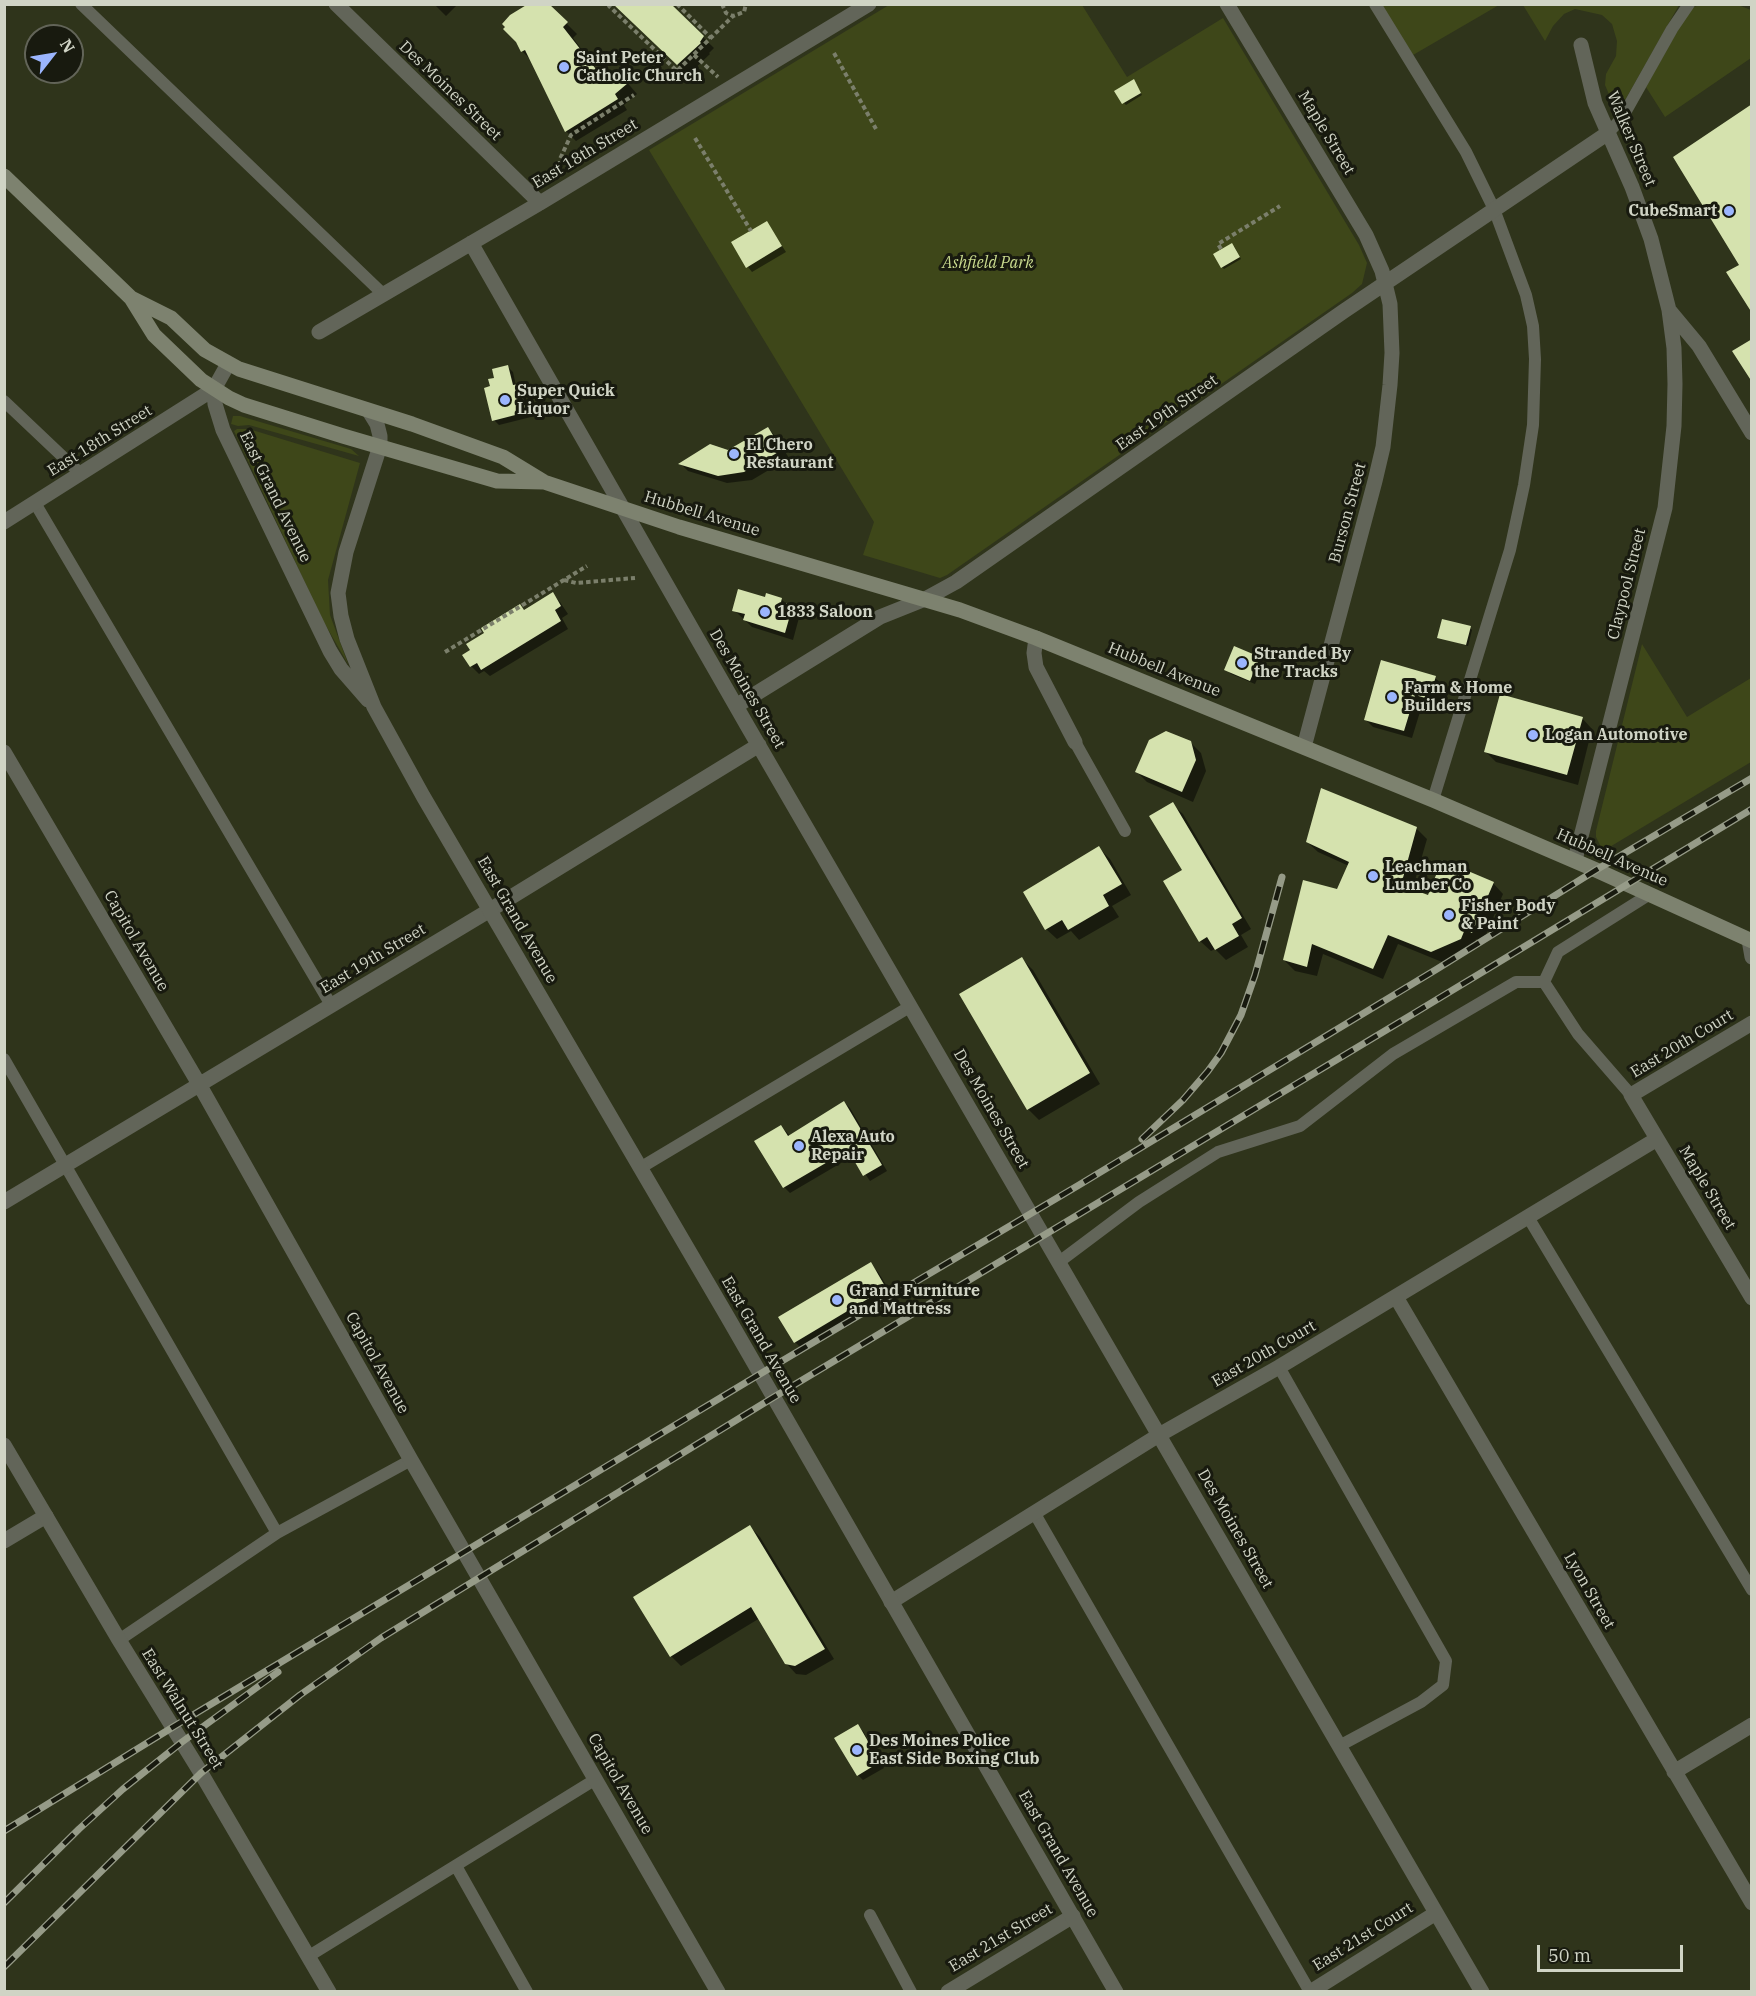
<!DOCTYPE html>
<html>
<head>
<meta charset="utf-8">
<style>
  body { margin:0 }
  #map { position:relative; width:1756px; height:1996px; overflow:hidden; background:#2f341b; font-family:"IBM Plex Serif",serif }
  canvas { display:block }
  .frame { position:absolute; inset:0; border:6px solid #d0d4c5; pointer-events:none }
  .north { position:absolute; left:24px; top:24px; width:60px; height:60px; box-sizing:border-box; background:#181a0f; border:2px solid #626458; border-radius:50%; rotate:59deg; font-size:16px; font-weight:700; line-height:24px; text-align:center; color:#d0d4c5 }
  .north::after { content:''; display:block; margin:auto; width:21px; height:27px; background:#9bb5fd; clip-path:polygon(50% 0,100% 100%,50% 72%,0 100%) }
  .scale { position:absolute; left:1537px; top:1945px; width:146px; height:27px; box-sizing:border-box; border:3px solid #d0d4c5; border-top:0; padding-left:8px; font-size:18px; line-height:21px; white-space:nowrap; color:#d0d4c5; -webkit-text-stroke:4px #181a0f; paint-order:stroke }
</style>
</head>
<body>
<div id="map">
<canvas width="1756" height="1996"></canvas>
<div class="frame"></div>
<div class="north">N</div>
<div class="scale">50 m</div>
</div>
<script>
const g = document.querySelector('canvas').getContext('2d');
g.lineJoin = 'round';
function paint(path, color) {
  g.fillStyle = color;
  g.fill(path, 'evenodd');
}
function toPath(rows) {
  const path = new Path2D();
  for (const r of rows) {
    path.moveTo(r[0], r[1]);
    for (let i = 2; i < r.length; i += 2) path.lineTo(r[i], r[i + 1]);
  }
  return path;
}
function trace(path, color, width, dash) {
  g.strokeStyle = color;
  g.lineWidth = width;
  g.lineCap = dash ? 'butt' : 'round';
  g.setLineDash(dash || []);
  g.stroke(path);
}
function write(font, color, halo, rows, align = 'center') {
  g.font = font + ' "IBM Plex Serif",serif';
  g.lineWidth = 6;
  g.setLineDash([]);
  g.textBaseline = 'middle';
  g.strokeStyle = halo;
  g.fillStyle = color;
  for (const [text, x, y, turn = 0] of rows) {
    g.save();
    g.translate(x, y);
    g.rotate((+turn || 0) * Math.PI / 180);
    g.textAlign = isNaN(turn) ? turn : align;
    if (halo) g.strokeText(text, 0, 0);
    g.fillText(text, 0, 0);
    g.restore();
  }
}
const green = toPath([
  [889,5,1082,5,1127,77,1223,18,1359,245,1367,263,1362,284,1352,293,947,575,940,578,863,555,874,522,649,150],
  [1381,5,1499,5,1413,55],
  [1523,5,1679,5,1620,109,1611,99,1605,85,1606,74,1616,56,1617,41,1612,24,1602,15,1575,9,1564,14,1553,26,1545,41],
  [1699,5,1738,5,1751,10,1751,58,1665,117,1646,87,1684,19,1694,7],
  [233,416,240,416,351,449,359,456,249,425,238,426,231,424],
  [237,429,249,429,360,463,328,580,330,615,348,664,322,619,234,431],
  [1642,644,1687,717,1751,678,1751,762,1603,851,1596,837,1596,831]
]);
const shadow = toPath([
  [434,4,458,4,446,16],
  [547,4,577,34,573,38,607,83,619,73,637,94,624,105,627,110,576,141,566,131,533,62,522,51],
  [669,4,714,48,709,53,710,54,688,75,618,7],
  [1135,83,1142,95,1126,105,1124,103],
  [767,223,786,252,752,272,748,267],
  [1234,246,1241,259,1224,269,1222,267],
  [508,367,513,372,516,386,519,385,524,390,531,417,499,425,494,420,492,387,496,379],
  [768,428,775,436,789,458,752,480,727,483,688,471,681,464,729,451],
  [552,594,560,602,568,614,562,618,568,629,490,676,484,671,479,674,471,666,472,650,520,606,525,611],
  [767,595,782,600,800,614,793,640,752,627,734,610,766,598],
  [1470,628,1472,630,1468,646,1439,637],
  [1259,658,1264,663,1255,684,1231,674,1226,669],
  [1435,678,1443,685,1437,706,1423,702,1412,738,1373,727,1365,719],
  [1582,718,1592,729,1578,785,1496,762,1486,752],
  [1190,742,1201,753,1206,771,1193,802,1147,782,1137,772],
  [1172,804,1183,814,1251,929,1241,935,1248,947,1226,960,1215,949,1211,951,1200,941,1184,871],
  [1416,828,1427,839,1412,891,1428,897,1493,883,1503,894,1483,942,1476,939,1472,950,1442,962,1398,944,1383,979,1323,954,1317,976,1295,971,1284,960,1338,891,1349,866,1318,852,1307,842],
  [1099,848,1110,859,1131,895,1112,906,1119,917,1079,940,1071,931,1057,939,1046,929],
  [1022,959,1033,970,1100,1084,1039,1120,1028,1109,961,995],
  [844,1102,850,1108,887,1171,870,1181,853,1156,790,1193,784,1187,756,1141,781,1126,790,1136],
  [870,1264,878,1272,893,1296,803,1350,795,1342],
  [750,1527,760,1537,834,1659,806,1675,796,1674,786,1663,760,1618,681,1666,671,1656],
  [858,1726,863,1731,884,1768,863,1780,858,1775]
]);
const building = toPath([
  [528,4,549,4,568,22,563,27,606,82,619,71,628,83,615,94,618,99,565,132,525,50,521,52,516,42,503,29,505,27,502,24,510,15],
  [613,4,671,4,704,36,700,42,701,43,677,65],
  [1134,79,1141,93,1122,104,1114,91],
  [1752,104,1752,313,1726,272,1739,265,1673,157],
  [767,221,782,246,746,268,731,242],
  [1232,243,1240,257,1221,268,1213,254],
  [1752,339,1752,382,1732,351],
  [508,365,513,385,519,384,527,412,492,421,484,388,490,386,488,379,494,378,492,369],
  [768,427,782,450,744,472,718,476,678,464,710,444,728,450],
  [738,589,765,597,766,593,782,598,781,602,793,605,785,633,743,620,745,614,732,611],
  [553,592,561,606,555,610,561,621,481,670,477,663,470,667,462,655,470,650,466,644,484,633,481,628,520,604,524,610],
  [1442,619,1471,626,1466,645,1437,638],
  [1234,646,1260,657,1250,681,1224,670],
  [1381,660,1436,676,1429,699,1415,695,1404,731,1364,720],
  [1500,694,1583,717,1567,775,1484,752],
  [1166,731,1191,741,1196,760,1182,792,1135,772,1149,740],
  [1321,788,1417,827,1401,885,1428,895,1442,860,1494,882,1472,933,1465,929,1461,939,1431,952,1388,935,1373,969,1312,944,1307,967,1283,960,1303,880,1337,889,1349,862,1306,842],
  [1173,802,1242,918,1232,924,1239,936,1215,950,1207,937,1199,942,1163,881,1182,870,1149,816],
  [1099,846,1122,884,1103,895,1109,906,1068,930,1062,920,1045,930,1023,892],
  [1022,957,1090,1073,1027,1110,959,994],
  [844,1101,882,1165,863,1176,848,1150,783,1188,754,1141,781,1125,788,1136],
  [871,1262,886,1288,794,1343,778,1317],
  [750,1525,825,1649,795,1666,785,1664,751,1607,670,1657,633,1597],
  [858,1724,880,1762,857,1776,834,1738]
]);
const path = toPath([
  [610,4,609,6,677,71,733,16],
  [677,4,711,38],
  [722,4,726,13,733,16,744,12,746,4],
  [834,53,876,129],
  [694,55,718,77],
  [695,138,751,231],
  [559,173,560,159,571,135,634,95],
  [1221,249,1218,244,1280,206],
  [564,580,576,583,635,578],
  [445,652,587,566]
]);
const service = toPath([
  [81,4,383,294],
  [1375,4,1466,152,1494,209,1526,295,1533,326,1535,359,1533,425,1524,485,1510,550,1433,800],
  [1608,133,1622,118,1672,29,1689,4],
  [4,401,81,474],
  [35,503,331,1005],
  [1075,742,1125,831],
  [4,1059,277,1533],
  [1631,1095,1578,1034,1544,982,1558,952,1650,894],
  [640,1168,911,1006],
  [1528,1217,1752,1590],
  [1059,1262,1139,1202,1218,1152,1300,1126,1393,1054,1516,982,1544,982],
  [1279,1367,1446,1661,1443,1685,1421,1702,1341,1745],
  [1035,1514,1310,1992],
  [119,1640,277,1533,411,1460],
  [456,1866,527,1992],
  [870,1915,911,1992],
  [309,1956,596,1779]
]);
const minor = toPath([
  [336,4,540,203],
  [1227,4,1366,235,1382,271,1390,304,1392,353,1390,385,1383,447,1375,481,1304,747],
  [1581,45,1595,103,1632,187,1651,239,1669,310,1699,346,1752,433],
  [471,243,748,727,1482,1992],
  [319,332,540,203,869,4],
  [1036,638,1034,653,1036,667,1075,742],
  [736,706,880,617,925,599,956,582,1344,311,1608,133],
  [4,752,199,1084,411,1460,718,1992],
  [1575,860,1665,508,1674,426,1675,384,1674,348,1669,310],
  [1749,940,1752,957],
  [1752,1023,1631,1095,1752,1298],
  [4,1202,490,910,759,745],
  [1396,1297,1752,1903],
  [4,1541,46,1516],
  [891,1602,1159,1435,1279,1367,1657,1139],
  [1674,1772,1752,1725],
  [948,1992,1073,1916],
  [1310,1992,1436,1913]
]);
const tertiary = toPath([
  [228,364,214,389,215,404,223,430,330,651,341,669,368,700],
  [369,411,377,424,380,436,380,446,346,552,338,593,341,616,347,639,374,707,423,796,727,1316,1116,1992],
  [4,522,214,389],
  [4,1445,119,1640,201,1773,329,1992]
]);
const secondary = toPath([
  [4,176,131,298,154,335,201,380,229,398,244,405,343,436,497,481,544,482],
  [131,298,171,318,205,350,239,369,412,424,503,457,544,482,679,527,960,610,1036,638,1433,800,1596,870,1752,941]
]);
const rail = toPath([
  [1142,1139,1183,1100,1208,1071,1221,1053,1241,1015,1255,975,1282,877],
  [4,1831,173,1727,760,1374,1079,1185,1437,969,1596,870,1752,778],
  [4,1903,79,1829,123,1789,182,1742,278,1672],
  [4,1967,201,1773,300,1695,381,1638,774,1397,1413,1014,1752,809]
]);
const markers = [
  [564,67,6,"#9bb5fd"],
  [1729,211,6,"#9bb5fd"],
  [505,400,6,"#9bb5fd"],
  [734,454,6,"#9bb5fd"],
  [765,612,6,"#9bb5fd"],
  [1242,663,6,"#9bb5fd"],
  [1392,697,6,"#9bb5fd"],
  [1533,735,6,"#9bb5fd"],
  [1373,876,6,"#9bb5fd"],
  [1449,915,6,"#9bb5fd"],
  [799,1146,6,"#9bb5fd"],
  [837,1300,6,"#9bb5fd"],
  [857,1750,6,"#9bb5fd"]
];
const poiNames = [
  ["Saint Peter",576,58],
  ["Catholic Church",576,76],
  ["CubeSmart",1717,211,"right"],
  ["Super Quick",517,391],
  ["Liquor",517,409],
  ["El Chero",746,445],
  ["Restaurant",746,463],
  ["1833 Saloon",777,612],
  ["Stranded By",1254,654],
  ["the Tracks",1254,672],
  ["Farm & Home",1404,688],
  ["Builders",1404,706],
  ["Logan Automotive",1545,735],
  ["Leachman",1385,867],
  ["Lumber Co",1385,885],
  ["Fisher Body",1461,906],
  ["& Paint",1461,924],
  ["Alexa Auto",811,1137],
  ["Repair",811,1155],
  ["Grand Furniture",849,1291],
  ["and Mattress",849,1309],
  ["Des Moines Police",869,1741],
  ["East Side Boxing Club",869,1759]
];
const streetNames = [
  ["Des Moines Street",450,91,44],
  ["Maple Street",1326,133,59],
  ["Walker Street",1631,139,67],
  ["East 18th Street",585,154,-31],
  ["East 19th Street",1167,413,-35],
  ["East 18th Street",100,441,-32],
  ["East Grand Avenue",275,497,64],
  ["Burson Street",1348,513,-75],
  ["Hubbell Avenue",702,514,17],
  ["Claypool Street",1627,584,-76],
  ["Hubbell Avenue",1164,670,22],
  ["Des Moines Street",747,689,60],
  ["Hubbell Avenue",1612,858,24],
  ["East Grand Avenue",517,920,60],
  ["Capitol Avenue",136,941,60],
  ["East 19th Street",373,959,-31],
  ["East 20th Court",1682,1044,-31],
  ["Des Moines Street",991,1109,60],
  ["Maple Street",1707,1188,59],
  ["East Grand Avenue",761,1340,60],
  ["East 20th Court",1264,1354,-30],
  ["Capitol Avenue",377,1363,61],
  ["Des Moines Street",1235,1529,60],
  ["Lyon Street",1589,1591,60],
  ["East Walnut Street",182,1709,58],
  ["Capitol Avenue",620,1784,60],
  ["East Grand Avenue",1058,1854,60],
  ["East 21st Court",1363,1937,-32],
  ["East 21st Street",1001,1938,-31]
];
const parkNames = [
  ["Ashfield Park",988,263]
];
paint(green, '#3e4719');
paint(shadow, '#0007');
paint(building, '#d5e2ae');
trace(path, '#7b7f6b', 4, [4.5, 3]);
trace(service, '#626559', 12);
trace(minor, '#626559', 15);
trace(tertiary, '#626559', 15);
trace(secondary, '#7d826f', 15);
trace(rail, '#969b88', 7);
trace(rail, '#181a0f', 4.5, [14]);
for (const [x, y, r, color] of markers) {
  const dot = new Path2D();
  dot.arc(x, y, r, 0, 2 * Math.PI);
  g.fillStyle = color;
  g.fill(dot);
  trace(dot, '#181a0f', 2);
}
write('bold 16px', '#d0d4c5', '#181a0f', poiNames, 'left');
write('16px', '#d0d4c5', '#181a0f', streetNames);
write('italic 16px', '#c9da8e', '#181a0f', parkNames);
</script>
</body>
</html>
